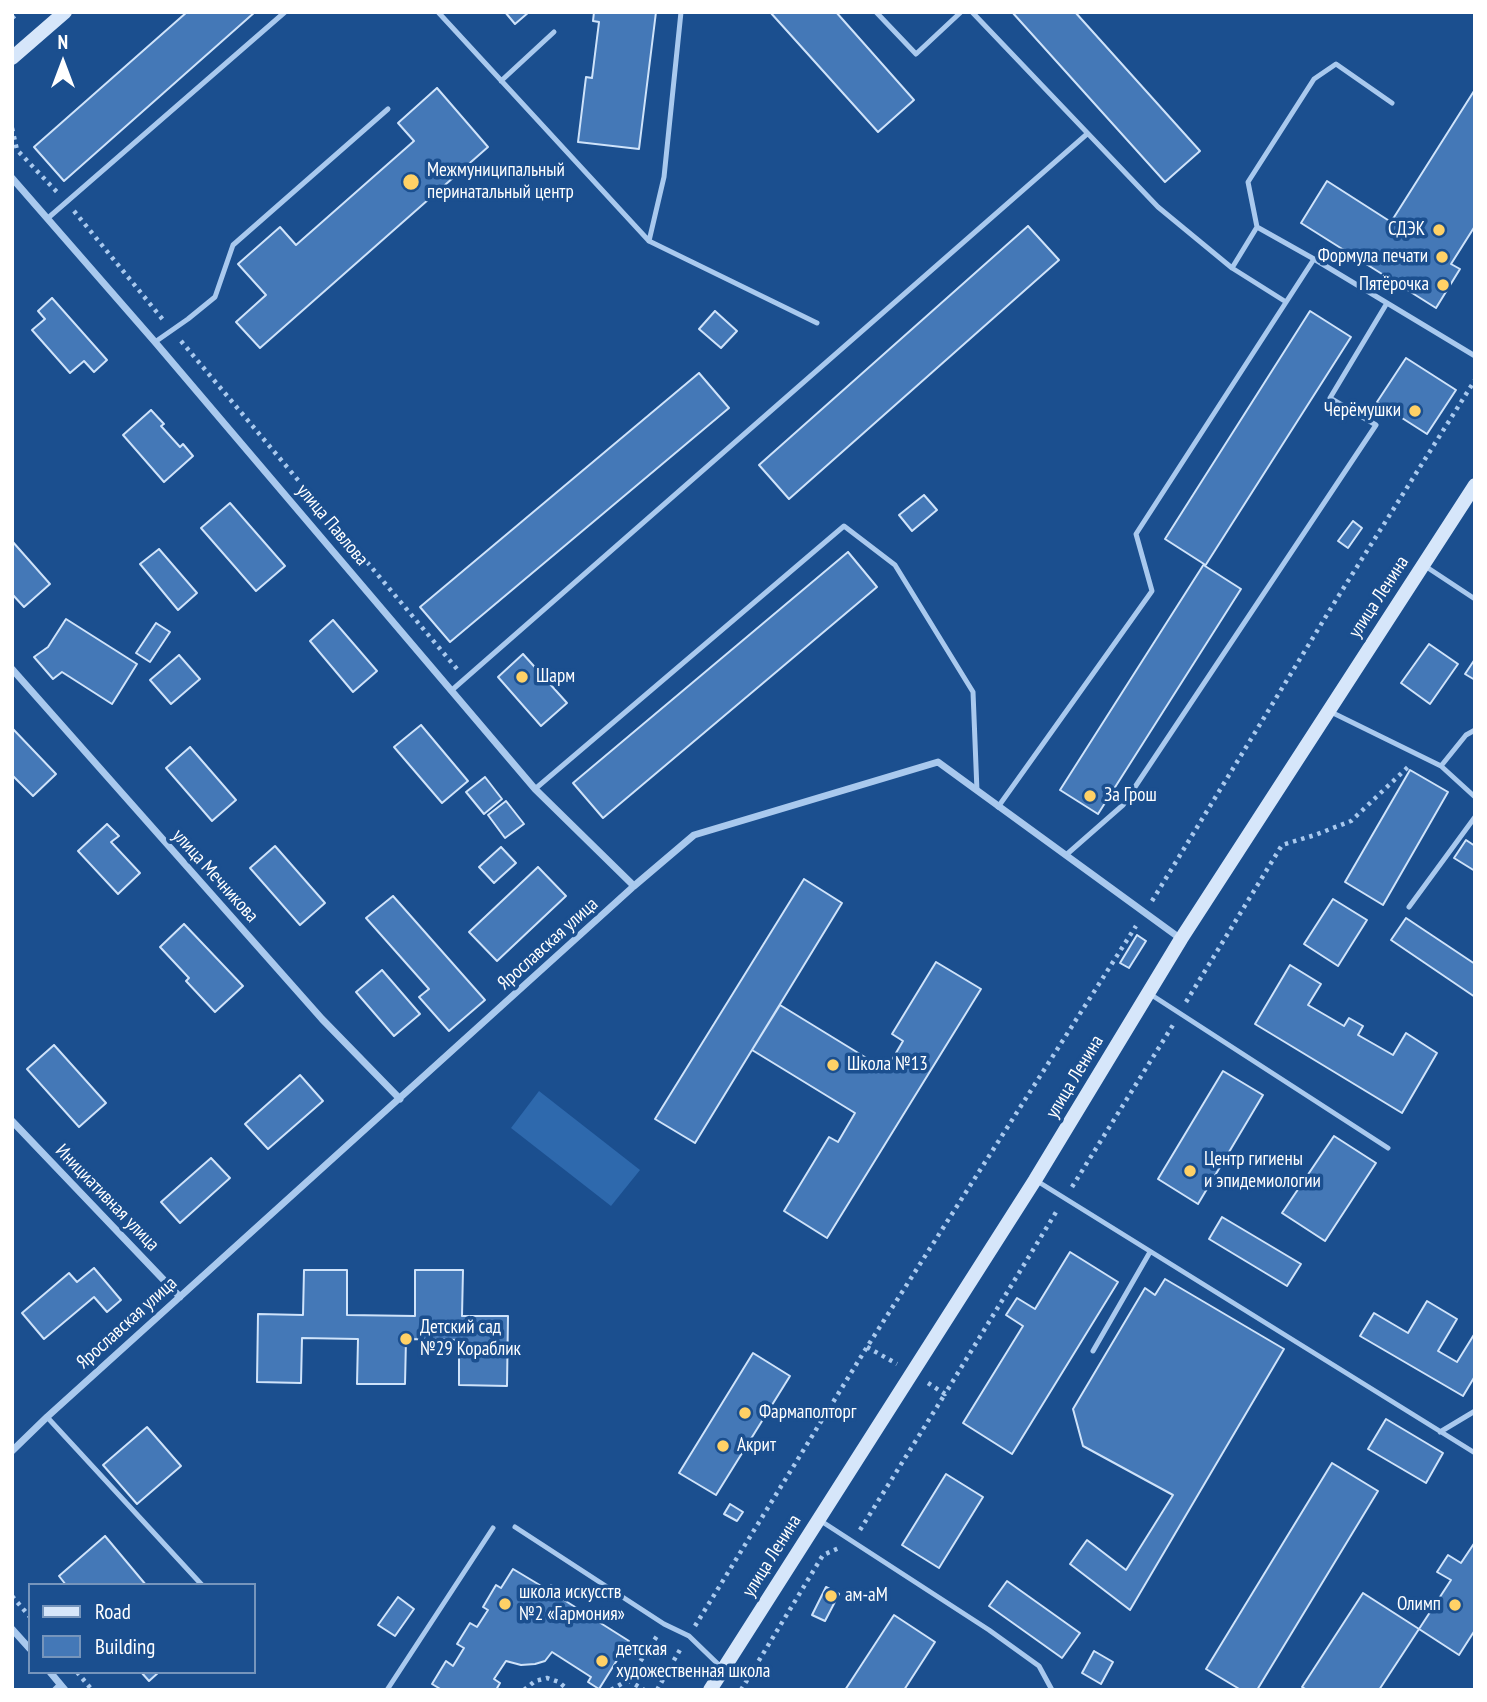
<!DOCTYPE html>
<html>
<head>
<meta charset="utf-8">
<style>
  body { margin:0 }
  #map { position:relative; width:1487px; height:1702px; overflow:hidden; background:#1b4f8f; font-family:"PT Sans Narrow",sans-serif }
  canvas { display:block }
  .frame { position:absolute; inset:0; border:14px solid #fff; pointer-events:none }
  .legend { position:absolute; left:28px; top:1583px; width:228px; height:91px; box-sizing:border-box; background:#1b4f8f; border:2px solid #7695bc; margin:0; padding:9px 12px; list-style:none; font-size:21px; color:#fff }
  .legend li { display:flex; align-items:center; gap:14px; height:35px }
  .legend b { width:35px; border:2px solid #7695bc }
  .north { position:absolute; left:28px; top:28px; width:70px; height:70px; -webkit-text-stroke:5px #1b4f8f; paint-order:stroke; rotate:0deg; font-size:19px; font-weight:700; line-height:28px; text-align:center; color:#fff }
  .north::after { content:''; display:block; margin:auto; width:24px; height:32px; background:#fff; clip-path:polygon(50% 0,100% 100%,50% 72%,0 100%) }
</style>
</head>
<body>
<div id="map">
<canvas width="1487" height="1702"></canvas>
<div class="frame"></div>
<ul class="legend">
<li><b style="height:9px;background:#d6e6fa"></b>Road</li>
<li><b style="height:19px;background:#4478b7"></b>Building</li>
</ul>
<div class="north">N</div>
</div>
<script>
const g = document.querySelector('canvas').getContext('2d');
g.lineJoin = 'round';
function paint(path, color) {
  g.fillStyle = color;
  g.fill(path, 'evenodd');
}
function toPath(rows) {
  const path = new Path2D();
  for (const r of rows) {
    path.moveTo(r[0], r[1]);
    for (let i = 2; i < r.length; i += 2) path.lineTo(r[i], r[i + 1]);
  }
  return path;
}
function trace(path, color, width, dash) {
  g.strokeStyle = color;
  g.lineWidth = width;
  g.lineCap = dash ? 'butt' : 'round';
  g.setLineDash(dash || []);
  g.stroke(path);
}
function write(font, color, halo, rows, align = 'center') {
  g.font = font + ' "PT Sans Narrow",sans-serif';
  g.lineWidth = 7;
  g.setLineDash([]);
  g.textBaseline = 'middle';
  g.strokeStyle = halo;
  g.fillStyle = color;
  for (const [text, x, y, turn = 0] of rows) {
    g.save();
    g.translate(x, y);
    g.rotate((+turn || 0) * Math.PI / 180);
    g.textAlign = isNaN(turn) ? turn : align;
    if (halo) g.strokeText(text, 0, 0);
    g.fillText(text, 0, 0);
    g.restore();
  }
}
const green = toPath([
  [539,1091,640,1170,611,1206,511,1128]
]);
const building = toPath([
  [187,12,255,12,64,181,34,147,187,12],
  [505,12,529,12,515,24,505,12],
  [594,12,656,12,639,149,578,142,586,77,592,78,599,22,593,21,594,12],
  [770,12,836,12,914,100,878,132,770,12],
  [1012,12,1075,12,1200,151,1165,182,1012,12],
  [437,88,488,147,260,348,236,322,266,295,238,264,280,227,296,245,414,141,398,123,437,88],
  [1474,91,1475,226,1451,264,1460,269,1436,308,1301,223,1327,181,1391,222,1474,91],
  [1028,226,1059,260,789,499,759,465,1028,226],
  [52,298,107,360,94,372,84,361,70,373,32,330,45,319,38,311,52,298],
  [715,311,737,331,721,348,699,329,715,311],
  [1310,311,1351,337,1205,566,1241,589,1098,814,1060,790,1204,564,1165,539,1310,311],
  [1406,358,1456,390,1427,434,1377,402,1406,358],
  [699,373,729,408,450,642,420,607,699,373],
  [151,410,164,424,161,426,180,447,183,444,193,456,164,482,123,435,151,410],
  [924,495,937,510,912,531,899,515,924,495],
  [230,503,285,566,256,591,201,528,230,503],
  [1353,521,1362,528,1348,548,1338,541,1353,521],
  [12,541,50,584,24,607,12,594,12,541],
  [159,549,197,593,178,610,140,564,159,549],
  [848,552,877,587,603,818,573,783,848,552],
  [66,619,137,664,112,704,62,672,53,679,34,657,48,647,66,619],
  [333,620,377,671,353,692,310,641,333,620],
  [156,623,170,632,150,662,136,653,156,623],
  [1429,644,1458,664,1430,704,1401,683,1429,644],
  [523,654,567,703,541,726,498,677,523,654],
  [179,655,200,679,171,704,150,680,179,655],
  [1475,659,1475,680,1465,674,1475,659],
  [421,725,468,781,442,803,394,747,421,725],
  [12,728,56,774,33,796,12,775,12,728],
  [190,747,236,800,212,821,166,768,190,747],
  [1410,770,1448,792,1383,905,1345,882,1410,770],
  [485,777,502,799,484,814,466,792,485,777],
  [506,801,524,824,505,838,488,815,506,801],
  [107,824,119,836,111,842,140,873,118,894,78,851,107,824],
  [1466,840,1475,846,1475,871,1454,858,1466,840],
  [275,846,325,903,300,925,250,868,275,846],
  [501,847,516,863,494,883,479,867,501,847],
  [538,867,566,896,497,961,469,932,538,867],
  [804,879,842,903,695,1143,655,1119,804,879],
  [393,896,485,1000,449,1031,419,997,429,989,366,918,393,896],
  [1333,899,1367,920,1338,966,1304,944,1333,899],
  [1406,918,1475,964,1475,997,1391,940,1406,918],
  [184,924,243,986,215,1012,186,981,189,978,160,947,184,924],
  [1137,935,1146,941,1129,968,1120,963,1137,935],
  [936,962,981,989,827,1238,784,1211,829,1137,838,1142,855,1113,752,1050,780,1005,886,1070,903,1041,892,1034,936,962],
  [1290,965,1321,984,1308,1005,1344,1026,1349,1018,1363,1026,1358,1035,1393,1055,1406,1033,1437,1053,1402,1113,1255,1024,1290,965],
  [382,970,420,1014,394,1036,356,992,382,970],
  [54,1045,106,1103,79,1127,27,1069,54,1045],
  [1223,1071,1263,1095,1198,1204,1158,1179,1223,1071],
  [300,1075,323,1101,268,1149,245,1124,300,1075],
  [1334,1136,1376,1163,1325,1241,1282,1213,1334,1136],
  [211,1158,230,1178,180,1223,161,1202,211,1158],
  [1222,1217,1301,1264,1287,1286,1209,1239,1222,1217],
  [1070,1252,1118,1282,1012,1454,963,1423,1023,1326,1006,1315,1017,1298,1035,1309,1070,1252],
  [94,1268,121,1300,107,1312,94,1297,44,1339,22,1313,69,1273,77,1282,94,1268],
  [304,1270,347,1270,347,1315,415,1316,415,1270,463,1270,462,1316,508,1316,507,1386,459,1385,459,1340,406,1339,405,1384,357,1384,358,1339,302,1338,301,1383,257,1382,258,1314,303,1315,304,1270],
  [1165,1279,1284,1349,1130,1610,1070,1564,1087,1540,1126,1570,1173,1495,1083,1446,1073,1409,1145,1288,1155,1295,1165,1279],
  [1427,1301,1457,1319,1438,1351,1457,1362,1475,1333,1475,1376,1463,1396,1360,1336,1374,1313,1408,1333,1427,1301],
  [753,1353,790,1376,716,1495,679,1473,753,1353],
  [1386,1419,1443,1453,1426,1483,1368,1449,1386,1419],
  [147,1427,181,1466,137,1504,103,1465,147,1427],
  [1332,1463,1378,1491,1257,1690,1241,1690,1206,1669,1332,1463],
  [946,1474,983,1497,939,1568,902,1545,946,1474],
  [730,1504,743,1512,737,1521,724,1514,730,1504],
  [105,1536,146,1585,66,1585,59,1576,105,1536],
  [1475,1542,1475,1630,1459,1655,1419,1629,1451,1580,1437,1572,1448,1555,1461,1563,1475,1542],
  [513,1569,548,1590,551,1585,567,1596,564,1600,629,1641,599,1689,588,1682,591,1677,552,1652,545,1661,535,1664,521,1665,506,1661,494,1679,500,1683,496,1690,442,1690,432,1684,446,1661,453,1666,464,1648,457,1644,470,1623,477,1627,488,1610,483,1607,496,1585,501,1588,513,1569],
  [1007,1581,1080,1633,1062,1658,989,1606,1007,1581],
  [826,1587,839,1594,825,1621,812,1615,826,1587],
  [1363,1593,1419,1629,1379,1690,1307,1690,1302,1687,1363,1593],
  [398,1597,414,1609,395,1636,378,1625,398,1597],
  [894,1615,935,1642,904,1690,845,1690,894,1615],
  [1094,1651,1113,1662,1101,1684,1082,1673,1094,1651],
  [141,1672,159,1672,149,1681,141,1672]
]);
const path = toPath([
  [12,18,19,12],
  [12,128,17,150,57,192],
  [74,211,164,321],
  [181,341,457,669],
  [1152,901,1336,600,1475,380],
  [1186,1002,1282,845,1315,835,1351,821,1409,766],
  [1072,1187,1173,1025],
  [867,1347,897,1364],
  [928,1383,945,1394,1058,1209],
  [860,1530,945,1394],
  [12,1596,30,1617],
  [695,1626,867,1347,1136,926],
  [77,1672,92,1690],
  [628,1680,644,1690],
  [524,1690,535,1681,547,1678,559,1682,568,1690],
  [611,1690,628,1680,657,1636],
  [657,1690,681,1648],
  [741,1690,823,1555,839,1548]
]);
const lane = toPath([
  [438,12,649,241,664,177,681,12],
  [876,12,916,54,961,12],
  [972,12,1158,207,1232,268,1257,227,1314,259,1475,356],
  [501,81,554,32],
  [48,218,285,12],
  [1257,227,1248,182,1314,79,1336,64,1392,103],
  [649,241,817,323],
  [1232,268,1286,302],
  [155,342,188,319,215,297,233,245,388,109],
  [1425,566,1475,599],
  [452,690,1087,134],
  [1331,712,1441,766,1475,797],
  [1441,766,1466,735,1475,730],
  [535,789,844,526,895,565,973,692,977,791],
  [998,807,1152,591,1136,534,1314,259],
  [1066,855,1123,805,1376,425,1330,398,1387,303],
  [1409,907,1475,817],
  [1150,994,1388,1148],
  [1037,1181,1475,1453],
  [1093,1351,1150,1252],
  [47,1417,202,1585],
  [1440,1432,1475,1411],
  [821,1521,989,1630,1039,1666,1052,1690],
  [515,1527,664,1624,689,1636,721,1667],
  [54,1690,60,1684],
  [387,1690,493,1528]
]);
const street = toPath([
  [12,178,155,342,535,789,634,886],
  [12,669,322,1019,400,1099],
  [12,1121,180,1297],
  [12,1451,47,1417,634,886,694,835,938,762,1181,939],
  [12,1629,30,1649],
  [50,1672,65,1690]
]);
const secondary = toPath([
  [12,58,65,12],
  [710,1690,1035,1180,1181,939,1475,485]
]);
const markers = [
  [411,182,9,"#ffd166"],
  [1439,230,7,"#ffd166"],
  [1442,257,7,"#ffd166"],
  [1443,285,7,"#ffd166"],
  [1415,411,7,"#ffd166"],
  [522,677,7,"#ffd166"],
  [1090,796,7,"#ffd166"],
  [833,1065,7,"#ffd166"],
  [1190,1171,7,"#ffd166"],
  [406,1339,7,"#ffd166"],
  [745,1413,7,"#ffd166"],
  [723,1446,7,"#ffd166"],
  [831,1596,7,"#ffd166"],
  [505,1604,7,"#ffd166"],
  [1455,1605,7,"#ffd166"],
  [602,1661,7,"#ffd166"]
];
const poiNames = [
  ["Межмуниципальный",427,171],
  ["перинатальный центр",427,193],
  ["СДЭК",1425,230,"right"],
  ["Формула печати",1428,257,"right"],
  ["Пятёрочка",1429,285,"right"],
  ["Черёмушки",1401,411,"right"],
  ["Шарм",536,677],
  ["За Грош",1104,796],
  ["Школа №13",847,1065],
  ["Центр гигиены",1204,1160],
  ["и эпидемиологии",1204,1182],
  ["Детский сад",420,1328],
  ["№29 Кораблик",420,1350],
  ["Фармаполторг",759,1413],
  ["Акрит",737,1446],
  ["школа искусств",519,1593],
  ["№2 «Гармония»",519,1615],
  ["ам-аМ",845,1596],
  ["Олимп",1441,1605,"right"],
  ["детская",616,1650],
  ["художественная школа",616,1672]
];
const streetNames = [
  ["улица Павлова",332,525,50],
  ["улица Ленина",1379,597,-57],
  ["улица Мечникова",215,876,48],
  ["Ярославская улица",548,944,-42],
  ["улица Ленина",1075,1077,-59],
  ["Инициативная улица",107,1198,46],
  ["Ярославская улица",127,1323,-42],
  ["улица Ленина",772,1556,-58]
];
paint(green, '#2e69ad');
paint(building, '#4478b7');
trace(building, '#cfe3fa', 2);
trace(path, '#a9c9ee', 4.5, [3.5, 5]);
trace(lane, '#a9c9ee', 5);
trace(street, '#a9c9ee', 7);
trace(secondary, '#d6e6fa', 14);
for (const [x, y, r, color] of markers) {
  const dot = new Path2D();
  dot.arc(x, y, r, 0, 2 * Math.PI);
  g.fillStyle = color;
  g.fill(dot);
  trace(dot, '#1b4f8f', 2.5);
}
write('19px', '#fff', '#1b4f8f', poiNames, 'left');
write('19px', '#fff', '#1b4f8f', streetNames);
</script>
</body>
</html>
